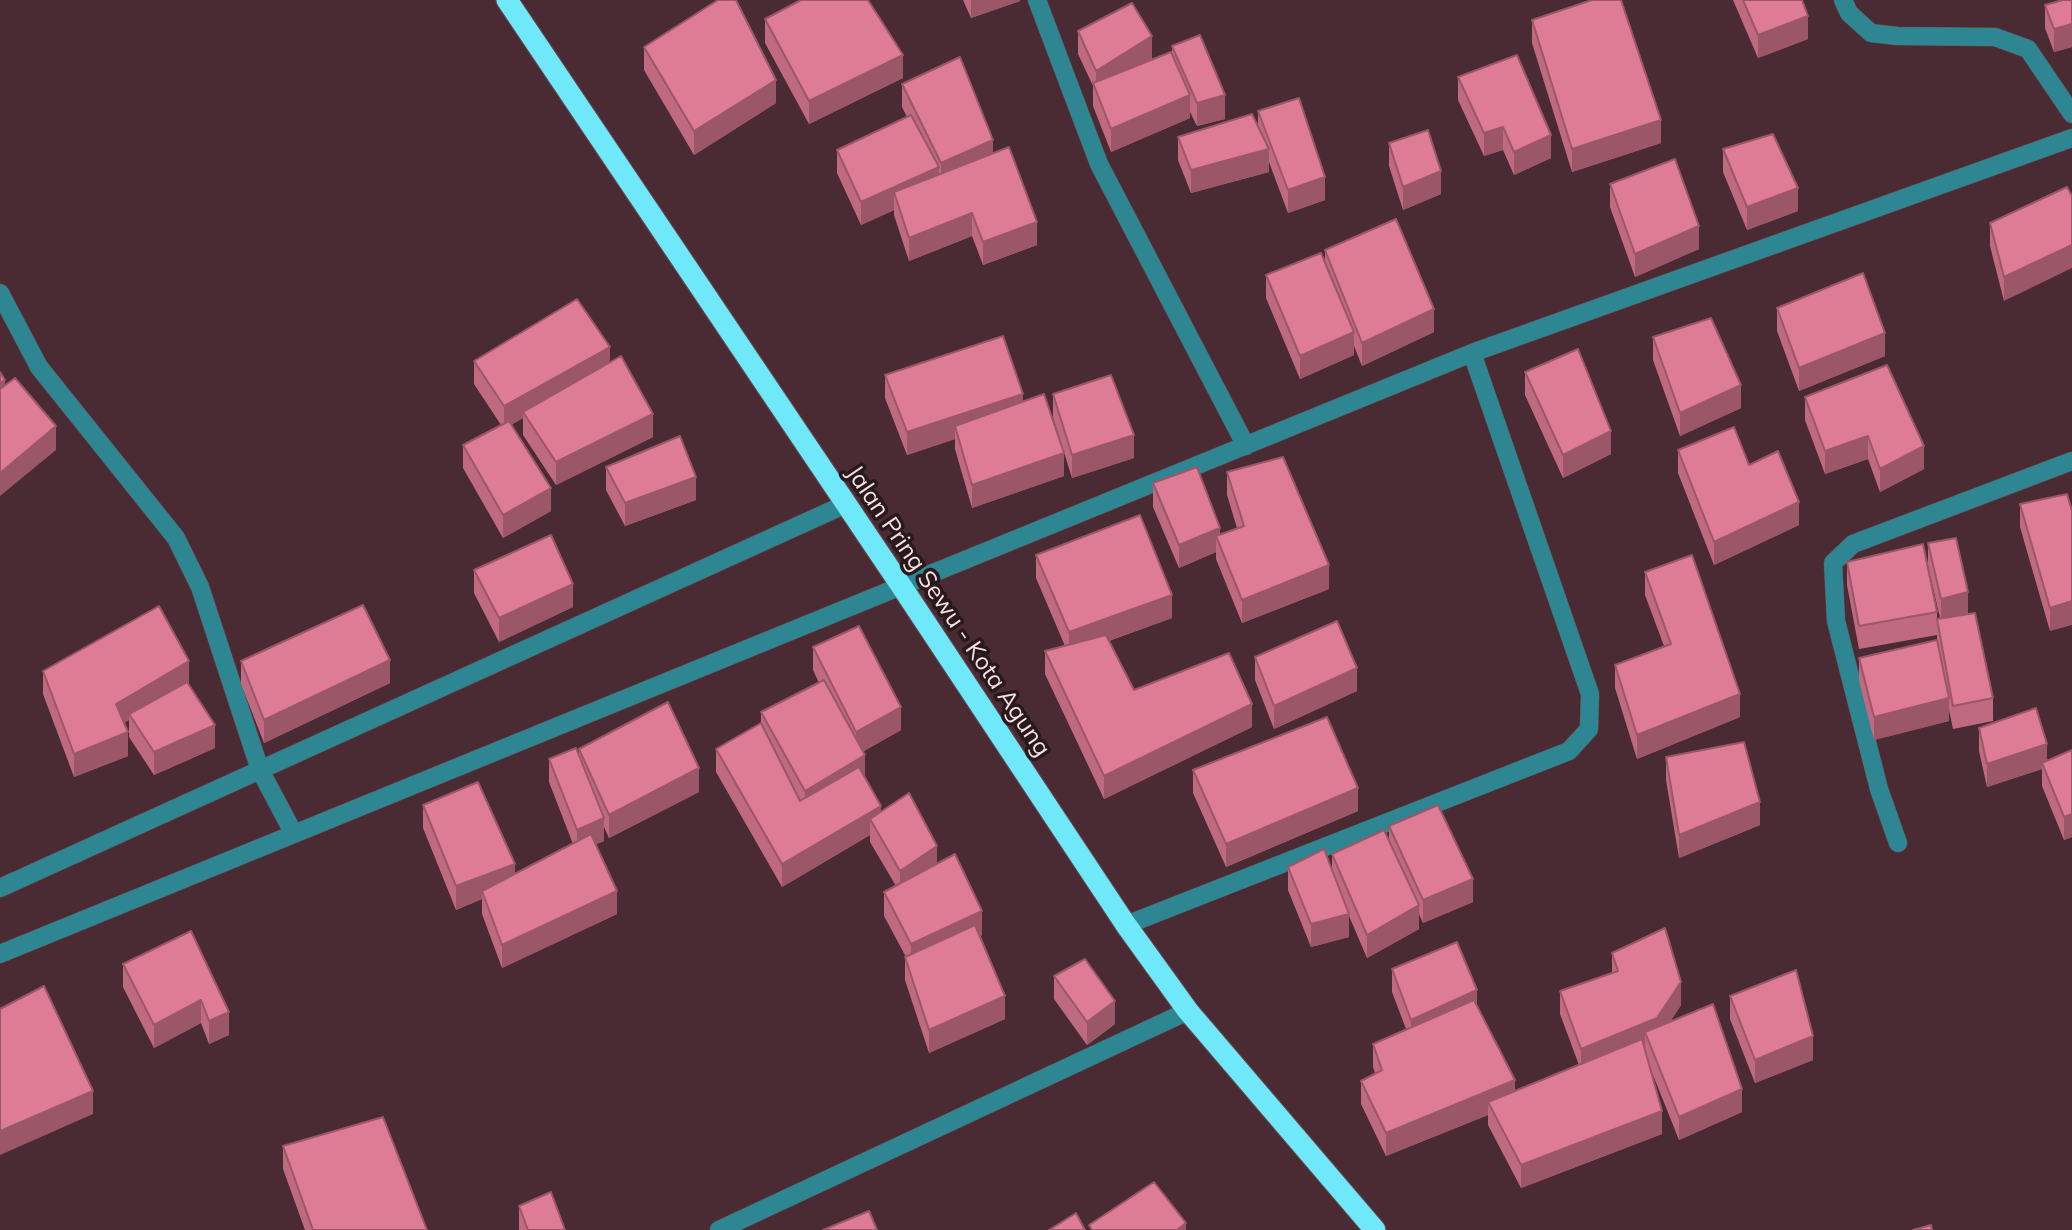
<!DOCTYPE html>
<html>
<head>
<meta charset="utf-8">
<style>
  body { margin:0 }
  canvas { display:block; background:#4b2b33 }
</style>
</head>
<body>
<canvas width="2072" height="1230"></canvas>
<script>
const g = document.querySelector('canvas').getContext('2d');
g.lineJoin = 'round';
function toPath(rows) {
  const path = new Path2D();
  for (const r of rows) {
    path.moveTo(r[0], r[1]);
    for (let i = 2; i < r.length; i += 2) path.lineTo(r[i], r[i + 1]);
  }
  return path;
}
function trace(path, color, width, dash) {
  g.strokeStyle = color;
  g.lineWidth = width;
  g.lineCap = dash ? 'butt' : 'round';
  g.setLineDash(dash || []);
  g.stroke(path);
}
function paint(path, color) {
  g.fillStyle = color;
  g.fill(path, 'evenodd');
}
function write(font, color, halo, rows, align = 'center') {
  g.font = font + ' Mulish,sans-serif';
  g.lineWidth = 7;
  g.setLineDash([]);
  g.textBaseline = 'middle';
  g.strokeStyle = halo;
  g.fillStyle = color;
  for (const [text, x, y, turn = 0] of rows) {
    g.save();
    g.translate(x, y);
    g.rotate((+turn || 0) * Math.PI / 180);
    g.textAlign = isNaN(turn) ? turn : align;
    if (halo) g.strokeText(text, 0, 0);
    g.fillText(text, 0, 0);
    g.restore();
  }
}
const minor = toPath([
  [1037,0,1099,164,1246,446],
  [1843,0,1849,13,1871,33,1897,36,1995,37,2028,49,2072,114],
  [0,293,39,367,176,538,200,587,260,770,294,834],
  [1898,843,1879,789,1836,621,1833,563,1853,544,2072,461],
  [0,888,846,504],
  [1126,925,1569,751,1589,729,1590,694,1472,353],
  [0,954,1472,353,2072,138],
  [719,1230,1188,1011]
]);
const highway = toPath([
  [507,0,902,587,1126,925,1188,1011,1375,1230]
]);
const wall = toPath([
  [963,0,1020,0,1020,1,971,18],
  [1733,0,1802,0,1808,39,1758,58],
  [2072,0,2072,47,2054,52,2045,28,2045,5],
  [765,19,903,78,809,124,765,43],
  [1532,20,1661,143,1572,172,1532,43],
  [1078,31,1152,59,1172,55,1172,46,1225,119,1197,126,1190,112,1190,118,1111,152,1093,106,1093,86,1078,54],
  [644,47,776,103,694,155,644,70],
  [1458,77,1551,158,1514,175,1503,150,1484,156,1458,100],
  [902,84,993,153,1037,245,983,265,972,236,909,261,894,215,894,210,861,225,837,173,837,150,907,117,902,107],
  [1258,111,1325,200,1288,213,1269,162,1269,172,1191,193,1178,160,1178,137,1258,127],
  [1389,143,1441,194,1403,210,1389,166],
  [1723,149,1798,211,1747,230,1723,172],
  [1610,184,1699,249,1635,277,1610,207],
  [2067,187,2004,301,1990,246,1990,223],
  [1325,250,1434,332,1362,366,1354,346,1354,355,1300,379,1266,298,1266,275,1325,263],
  [1777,308,1885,356,1799,391,1777,331],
  [1653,337,1741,408,1680,436,1653,360],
  [474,361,610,363,653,437,556,485,523,435,523,418,511,425,551,511,503,538,463,468,463,445,501,425,474,384],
  [1525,372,1611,454,1563,478,1525,395],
  [885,375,1023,401,1064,476,972,508,955,449,955,439,907,455,885,398],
  [1053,394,1134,458,1072,478,1053,417],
  [1805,397,1924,469,1880,492,1868,459,1825,474,1805,420],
  [1678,450,1749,465,1799,525,1714,565,1678,473],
  [606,467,696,500,625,526,606,490],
  [1227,472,1329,589,1242,623,1216,559,1216,552,1179,568,1153,507,1153,483,1220,534,1237,528,1227,495],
  [2067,494,2050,631,2020,527,2020,504],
  [1928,543,1968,614,1993,698,1993,721,1953,729,1949,710,1949,721,1874,740,1859,681,1859,658,1937,640,1937,635,1859,649,1847,585,1847,562,1937,612,1937,619,1940,618,1928,566],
  [1036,555,1172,618,1109,641,1134,690,1252,727,1104,799,1045,674,1045,651,1065,646,1036,578],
  [474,570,573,607,499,642,474,593],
  [1645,572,1740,717,1637,759,1615,688,1615,665,1664,646,1645,595],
  [813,647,901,730,864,751,865,778,881,812,937,864,982,935,980,936,1005,1019,929,1053,905,980,905,957,906,957,884,916,884,892,896,886,870,842,870,835,782,887,716,772,716,749,761,724,761,712,819,683,813,670],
  [1255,657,1357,691,1274,729,1255,680],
  [241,661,390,683,264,743,241,684],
  [43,671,189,684,215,748,154,775,129,737,129,720,124,723,128,756,74,777,43,694],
  [1979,728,2047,760,2072,750,2072,837,2064,840,2042,786,2042,769,1987,787,1979,751],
  [579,749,699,792,609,838,604,827,604,841,596,844,617,914,502,968,482,914,482,899,456,910,423,828,423,805,515,874,573,844,549,782,549,759,579,757],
  [1666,757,1760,825,1679,858,1666,780],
  [1193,770,1358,811,1226,867,1193,793],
  [1389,826,1473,902,1423,923,1419,914,1419,929,1367,958,1349,916,1349,937,1311,947,1288,890,1288,867,1332,869,1332,854,1389,840],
  [191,931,229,1035,209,1044,201,1023,154,1048,123,987,123,964],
  [1612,953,1681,1005,1670,1022,1742,1112,1679,1140,1649,1065,1662,1134,1521,1188,1488,1125,1488,1115,1386,1156,1361,1104,1361,1081,1375,1073,1373,1067,1373,1044,1406,1029,1392,992,1392,969,1477,1007,1515,1090,1579,1065,1560,1014,1560,991,1612,973],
  [1054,976,1115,1024,1087,1045,1054,999],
  [1730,996,1813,1060,1755,1083,1730,1019],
  [283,1146,427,1230,305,1230,283,1169],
  [519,1206,565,1230,519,1230]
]);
const shadedWall = toPath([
  [971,0,1020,0,1020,1,971,18],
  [1808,16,1808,39,1758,58,1758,35],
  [2072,24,2072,47,2054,52,2054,29],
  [1152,36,1152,59,1096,94,1096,71],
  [903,55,903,78,809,124,809,101],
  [776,80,776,103,694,155,694,131],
  [1190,95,1190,118,1111,152,1111,129],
  [1225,95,1225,119,1197,126,1197,103],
  [1661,120,1661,143,1572,172,1572,149],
  [1503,127,1503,150,1484,156,1484,133],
  [1551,135,1551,158,1514,175,1514,152],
  [993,140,993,163,941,186,941,163],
  [1269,149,1269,172,1191,193,1191,170],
  [939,167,939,191,894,192,894,210,861,225,861,202],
  [1441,171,1441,194,1403,210,1403,187],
  [1325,177,1325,200,1288,213,1288,190],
  [1798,188,1798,211,1747,230,1747,207],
  [972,213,972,236,909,261,909,238],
  [1037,222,1037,245,983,265,983,242],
  [1699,226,1699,249,1635,277,1635,254],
  [2072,245,2072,268,2004,301,2004,277],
  [1434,309,1434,332,1362,366,1362,343],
  [1354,332,1354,355,1300,379,1300,356],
  [1885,333,1885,356,1799,391,1799,368],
  [610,347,610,371,523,412,523,418,504,429,504,406],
  [5,380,5,403,0,407,0,383],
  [1741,385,1741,408,1680,436,1680,413],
  [1023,394,1023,417,955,426,955,439,907,455,907,432],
  [653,414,653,437,556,485,556,462],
  [56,426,56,450,0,496,0,473],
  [1611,431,1611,454,1563,478,1563,455],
  [1134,435,1134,458,1072,478,1072,455],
  [1868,436,1868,459,1825,474,1825,451],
  [1924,446,1924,469,1880,492,1880,469],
  [1064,453,1064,476,972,508,972,485],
  [696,477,696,500,625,526,625,503],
  [551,488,551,511,503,538,503,515],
  [1799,502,1799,525,1714,565,1714,542],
  [1220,528,1220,546,1216,536,1216,552,1179,568,1179,545],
  [1329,565,1329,589,1242,623,1242,600],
  [573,584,573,607,499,642,499,618],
  [1968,592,1968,615,1941,622,1941,599],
  [1172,595,1172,618,1069,655,1069,632],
  [2072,601,2072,625,2050,631,2050,608],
  [390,660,390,683,264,743,264,720],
  [189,661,189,684,132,718,129,714,129,720,116,727,116,704],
  [1357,668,1357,691,1274,729,1274,706],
  [1740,694,1740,717,1637,759,1637,735],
  [1949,698,1949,721,1874,740,1874,717],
  [1252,704,1252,727,1104,799,1104,776],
  [901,707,901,730,856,755,856,732],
  [215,725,215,748,154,775,154,752],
  [128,732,128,756,74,777,74,754],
  [2047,744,2047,767,2042,763,2042,769,1987,787,1987,764],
  [865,755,865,778,805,814,805,791],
  [699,768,699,792,609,838,609,815],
  [1358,788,1358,811,1226,867,1226,844],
  [1760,802,1760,825,1679,858,1679,835],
  [881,806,881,829,870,819,870,835,782,887,782,864],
  [2072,814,2072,837,2064,840,2064,817],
  [604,818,604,841,577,853,577,830],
  [937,846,937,869,900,894,900,871],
  [515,864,515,887,482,891,482,899,456,910,456,886],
  [1473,879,1473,902,1423,923,1423,900],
  [617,891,617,914,502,968,502,945],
  [1419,905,1419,929,1367,958,1367,935],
  [982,911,982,935,911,967,911,944],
  [1349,914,1349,937,1311,947,1311,924],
  [1681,982,1681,1005,1657,1041,1645,1032,1645,1046,1581,1072,1581,1049],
  [1477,990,1477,1013,1411,1043,1411,1020],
  [1005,996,1005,1019,929,1053,929,1030],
  [201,1000,201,1023,154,1048,154,1025],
  [1115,1001,1115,1024,1087,1045,1087,1022],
  [229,1012,229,1035,209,1044,209,1021],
  [1813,1036,1813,1060,1755,1083,1755,1060],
  [1515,1080,1515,1103,1488,1102,1488,1115,1386,1156,1386,1133],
  [1742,1089,1742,1112,1679,1140,1679,1117],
  [93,1091,93,1114,0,1155,0,1131],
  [1662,1111,1662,1134,1521,1188,1521,1165],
  [1186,1223,1186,1230,1177,1230]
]);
const building = toPath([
  [718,0,736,0,776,80,694,131,644,47,718,0],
  [801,0,868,0,903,55,809,101,765,19,801,0],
  [1592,0,1621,0,1661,120,1572,149,1532,20,1592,0],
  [1743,0,1802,0,1808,16,1758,35,1743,0],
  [2063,0,2072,0,2072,24,2054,29,2045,5,2063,0],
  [1132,3,1152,36,1096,71,1078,31,1132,3],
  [1200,35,1225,95,1197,103,1172,46,1200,35],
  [1171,52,1190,95,1111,129,1093,83,1171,52],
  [1517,55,1551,135,1514,152,1503,127,1484,133,1458,77,1517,55],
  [960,57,993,140,941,163,902,84,960,57],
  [1299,98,1325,177,1288,190,1258,111,1299,98],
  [1252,114,1269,149,1191,170,1178,137,1252,114],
  [911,115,939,167,861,202,837,150,911,115],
  [1428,130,1441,171,1403,187,1389,143,1428,130],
  [1773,134,1798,188,1747,207,1723,149,1773,134],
  [1009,147,1037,222,983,242,972,213,909,238,894,192,1009,147],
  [1675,159,1699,226,1635,254,1610,184,1675,159],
  [2067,187,2072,196,2072,245,2004,277,1990,223,2067,187],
  [1396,219,1434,309,1362,343,1325,250,1396,219],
  [1321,253,1354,332,1300,356,1266,275,1321,253],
  [1863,273,1885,333,1799,368,1777,308,1863,273],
  [577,299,610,347,504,406,474,361,577,299],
  [1711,318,1741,385,1680,413,1653,337,1711,318],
  [1003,336,1023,394,907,432,885,375,1003,336],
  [1578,349,1611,431,1563,455,1525,372,1578,349],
  [621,356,653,414,556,462,523,412,621,356],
  [1887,365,1924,446,1880,469,1868,436,1825,451,1805,397,1887,365],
  [0,372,5,380,0,383,0,372],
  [1111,375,1134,435,1072,455,1053,394,1111,375],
  [15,378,56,426,0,473,0,389,15,378],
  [1044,394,1064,453,972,485,955,426,1044,394],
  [509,421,551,488,503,515,463,445,509,421],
  [1734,427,1749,465,1778,451,1799,502,1714,542,1678,450,1734,427],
  [680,436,696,477,625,503,606,467,680,436],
  [1283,457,1329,565,1242,600,1216,536,1244,526,1227,472,1283,457],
  [1197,467,1220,528,1179,545,1153,483,1197,467],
  [2067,494,2072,511,2072,601,2050,608,2020,504,2067,494],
  [1140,515,1172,595,1069,632,1036,555,1140,515],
  [551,535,573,584,499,618,474,570,551,535],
  [1956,538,1968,592,1941,599,1928,543,1956,538],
  [1923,544,1937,612,1859,626,1847,562,1923,544],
  [1692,555,1740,694,1637,735,1615,665,1671,644,1645,572,1692,555],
  [363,605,390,660,264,720,241,661,363,605],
  [159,606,189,661,116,704,128,732,74,754,43,671,159,606],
  [1975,613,1993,698,1953,706,1937,619,1975,613],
  [1337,621,1357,668,1274,706,1255,657,1337,621],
  [859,626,901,707,856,732,813,647,859,626],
  [1106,635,1134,690,1229,653,1252,704,1104,776,1045,651,1106,635],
  [1937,640,1949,698,1874,717,1859,658,1937,640],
  [824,680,865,755,805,791,761,712,824,680],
  [187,682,215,725,154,752,129,714,187,682],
  [668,702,699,768,609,815,579,749,668,702],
  [2036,708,2047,744,1987,764,1979,728,2036,708],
  [1327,717,1358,788,1226,844,1193,770,1327,717],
  [761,723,800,801,859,767,881,806,782,864,716,749,761,723],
  [1744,742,1760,802,1679,835,1666,757,1744,742],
  [576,748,604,818,577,830,549,759,576,748],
  [2072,750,2072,814,2064,817,2042,763,2072,750],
  [478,782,515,864,456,886,423,805,478,782],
  [909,793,937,846,900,871,870,819,909,793],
  [1438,805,1473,879,1423,900,1389,826,1438,805],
  [1384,830,1419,905,1367,935,1332,854,1384,830],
  [591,834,617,891,502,945,482,891,591,834],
  [1324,849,1349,914,1311,924,1288,867,1324,849],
  [955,854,982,911,911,944,884,892,955,854],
  [975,925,1005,996,929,1030,905,957,975,925],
  [1665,928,1681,982,1657,1018,1581,1049,1560,991,1618,971,1612,953,1665,928],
  [191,931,229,1012,209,1021,201,1000,154,1025,123,964,191,931],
  [1457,942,1477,990,1411,1020,1392,969,1457,942],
  [1085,959,1115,1001,1087,1022,1054,976,1085,959],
  [1796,970,1813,1036,1755,1060,1730,996,1796,970],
  [44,986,93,1091,0,1131,0,1009,44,986],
  [1474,1000,1515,1080,1386,1133,1361,1081,1382,1070,1373,1044,1474,1000],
  [1713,1004,1742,1089,1679,1117,1645,1032,1713,1004],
  [1642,1039,1662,1111,1521,1165,1488,1102,1642,1039],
  [383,1117,427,1230,313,1230,283,1146,383,1117],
  [1154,1182,1186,1223,1177,1230,1092,1230,1089,1225,1154,1182],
  [551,1192,565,1230,528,1230,519,1206,551,1192],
  [869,1211,877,1230,823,1230,869,1211],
  [1076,1213,1085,1230,1049,1230,1076,1213],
  [1931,1225,1932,1230,1913,1230,1931,1225]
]);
const streetNames = [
  ["Jalan Pring Sewu - Kota Agung",948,611,56]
];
trace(minor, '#67484f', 19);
trace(highway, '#67484f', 23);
trace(minor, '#2e8692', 18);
trace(highway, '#6fe9fa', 21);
paint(wall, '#bf6a80');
paint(shadedWall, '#9b5668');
paint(building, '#de7b95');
trace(building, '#9b5668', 2);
write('24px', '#f7e1e5', '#28191c', streetNames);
</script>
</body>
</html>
